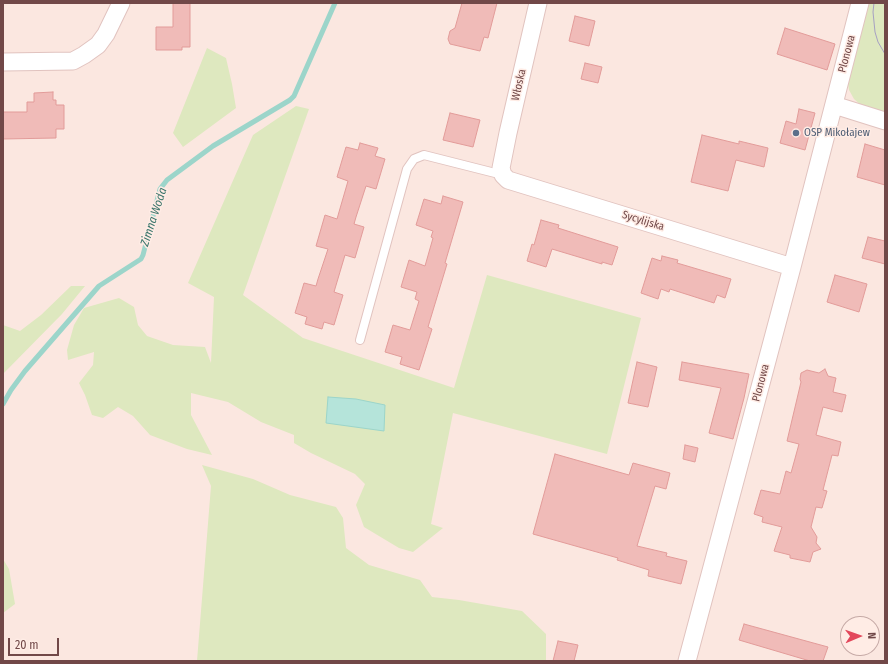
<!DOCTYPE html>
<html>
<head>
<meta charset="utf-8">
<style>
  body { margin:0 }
  #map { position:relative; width:888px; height:664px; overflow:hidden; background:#fbe7e0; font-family:"Fira Sans Condensed",sans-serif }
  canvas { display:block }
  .frame { position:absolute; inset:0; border:4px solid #714848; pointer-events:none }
  .north { position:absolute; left:840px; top:616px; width:40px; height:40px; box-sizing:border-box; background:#ffece5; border:1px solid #c6aaa6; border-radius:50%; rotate:88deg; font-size:11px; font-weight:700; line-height:16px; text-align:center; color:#714848 }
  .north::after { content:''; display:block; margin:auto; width:14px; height:18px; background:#e3475b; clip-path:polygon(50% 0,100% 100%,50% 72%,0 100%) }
  .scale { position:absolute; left:8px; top:638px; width:51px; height:18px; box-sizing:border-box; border:2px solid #714848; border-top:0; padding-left:5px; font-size:12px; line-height:14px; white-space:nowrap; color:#714848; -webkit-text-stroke:3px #ffece5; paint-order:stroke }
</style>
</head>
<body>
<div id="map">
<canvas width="888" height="664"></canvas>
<div class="frame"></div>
<div class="north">N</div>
<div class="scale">20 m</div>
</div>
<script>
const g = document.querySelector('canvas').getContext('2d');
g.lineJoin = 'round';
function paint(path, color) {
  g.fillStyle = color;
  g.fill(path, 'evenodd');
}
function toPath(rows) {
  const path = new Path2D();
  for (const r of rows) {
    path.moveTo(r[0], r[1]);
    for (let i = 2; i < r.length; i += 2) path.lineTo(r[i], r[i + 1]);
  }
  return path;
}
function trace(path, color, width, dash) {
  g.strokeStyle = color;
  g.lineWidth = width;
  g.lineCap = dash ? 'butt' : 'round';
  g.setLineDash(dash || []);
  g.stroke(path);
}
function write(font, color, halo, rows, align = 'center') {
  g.font = font + ' "Fira Sans Condensed",sans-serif';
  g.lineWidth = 3;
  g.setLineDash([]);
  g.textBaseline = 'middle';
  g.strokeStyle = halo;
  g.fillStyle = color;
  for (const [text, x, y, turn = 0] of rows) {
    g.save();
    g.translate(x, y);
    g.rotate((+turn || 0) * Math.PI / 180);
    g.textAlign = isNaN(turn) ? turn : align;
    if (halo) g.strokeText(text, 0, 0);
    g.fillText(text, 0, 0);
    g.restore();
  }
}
const green = toPath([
  [866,3,885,3,885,115,862,106,854,99,849,90,847,78],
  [207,48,226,58,232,84,236,108,183,147,173,133],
  [296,106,309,109,243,295,303,338,454,388,487,275,641,318,607,454,453,413,431,524,443,528,413,552,399,548,364,527,356,505,365,484,355,474,311,453,294,443,294,435,261,422,228,402,191,393,191,415,212,455,187,449,150,435,133,416,118,407,103,418,92,415,85,395,79,383,93,365,94,352,68,360,67,350,74,325,84,308,119,298,134,307,138,325,147,336,173,345,205,347,211,363,214,297,188,283,253,135],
  [71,286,85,286,62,314,3,374,3,325,20,331,41,315],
  [202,465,253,479,290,495,336,507,343,518,346,548,369,565,420,580,432,597,459,600,522,611,546,634,546,661,197,661,211,486],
  [3,559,9,569,15,604,3,613]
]);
const water = toPath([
  [328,397,356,399,385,405,384,431,326,423,328,397]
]);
const stream = toPath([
  [3,404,11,390,25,371,99,286,141,259,143,255,160,189,167,180,213,146,290,100,294,96,335,3]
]);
const building = toPath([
  [173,3,190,3,190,47,182,47,182,50,156,50,156,27,173,27,173,3],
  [462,3,497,3,488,38,484,37,480,51,450,44,448,39,450,31,455,28,462,3],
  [575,16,595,21,589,46,569,41,575,16],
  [785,28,835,44,827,70,777,54,785,28],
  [585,63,602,67,598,83,581,79,585,63],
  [53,92,53,100,56,100,56,105,64,105,64,129,56,129,56,138,3,139,3,112,27,112,27,102,34,102,34,93,53,92],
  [799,109,815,113,805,150,780,143,786,121,796,124,799,109],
  [450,113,480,120,473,147,443,140,450,113],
  [702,135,739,144,739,141,768,148,764,167,736,160,728,191,691,182,702,135],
  [360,143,378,148,375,156,385,159,376,189,366,186,356,217,354,224,364,227,355,258,345,255,334,292,343,295,334,325,324,322,322,329,305,324,307,317,295,313,304,283,316,286,318,279,328,249,316,246,325,215,337,219,339,212,348,181,337,177,346,147,358,150,360,143],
  [865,144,885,150,885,185,857,177,865,144],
  [443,196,463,202,445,263,447,264,428,327,432,329,419,370,400,364,402,357,385,352,393,325,410,330,419,301,415,299,417,292,401,287,409,260,425,266,433,238,431,237,433,231,416,225,424,199,441,204,443,196],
  [541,220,559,225,558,228,618,247,612,265,602,262,602,264,552,249,546,267,527,261,532,244,534,245,541,220],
  [868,237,885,241,885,264,862,258,868,237],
  [662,256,678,260,677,263,731,279,725,298,717,295,714,303,670,289,669,292,661,289,658,299,641,293,652,258,661,261,662,256],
  [835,275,867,284,859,312,827,302,835,275],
  [637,362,657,367,648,407,628,403,637,362],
  [682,362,749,374,744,398,733,439,709,433,721,388,679,380,682,362],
  [825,369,828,376,836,378,833,392,846,395,842,412,823,407,816,435,841,442,838,456,832,455,823,490,827,491,822,508,816,507,811,527,817,537,816,543,821,549,813,552,810,562,790,558,790,555,774,551,782,527,762,522,763,517,754,514,761,490,780,494,786,471,791,473,799,444,787,441,801,382,800,379,801,373,807,370,819,373,825,369],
  [685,445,698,448,695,462,683,459,685,445],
  [555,454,629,475,633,463,670,473,666,489,655,486,637,546,667,553,666,556,687,561,681,584,648,576,649,570,617,560,618,558,533,534,555,454],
  [744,624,828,647,823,661,810,661,739,640,744,624],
  [558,641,578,645,574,661,553,661,558,641]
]);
const service = toPath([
  [360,340,407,169,414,159,424,155,503,175]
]);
const minor = toPath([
  [538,3,508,133,501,168,503,175,508,180,792,267],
  [3,62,73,61,84,55,98,45,106,34,121,3],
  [834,105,885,121],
  [687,661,792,267,860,3]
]);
const tram = toPath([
  [874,3,873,12,875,32,878,42,885,54]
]);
const markers = [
  [796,133,4,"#5c6f8a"]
];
const streetNames = [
  ["Plonowa",847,54,-75],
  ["Włoska",519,85,-77],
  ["Sycylijska",643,221,17],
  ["Plonowa",761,383,-75]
];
const serviceNames = [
  ["OSP Mikołajew",804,133]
];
const waterNames = [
  ["Zimna Woda",154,217,-72]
];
paint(green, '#dee8bf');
paint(water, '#b5e4da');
trace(water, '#9cd5ca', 1);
trace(stream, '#9cd5ca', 5);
paint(building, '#f0bbb8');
trace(building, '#e29b99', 1);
trace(service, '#e1c3bf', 10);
trace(minor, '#e1c3bf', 19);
trace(service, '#fff', 8);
trace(minor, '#fff', 17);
trace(tram, '#a6a0c3', 1);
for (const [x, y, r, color] of markers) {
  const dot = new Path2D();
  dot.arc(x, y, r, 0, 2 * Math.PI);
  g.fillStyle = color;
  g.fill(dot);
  trace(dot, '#ffece5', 1.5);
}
write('11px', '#714848', '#ffece5', streetNames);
write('11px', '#4e5e75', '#ffece5', serviceNames, 'left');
write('italic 12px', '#3c766c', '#ffece5', waterNames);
</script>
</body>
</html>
